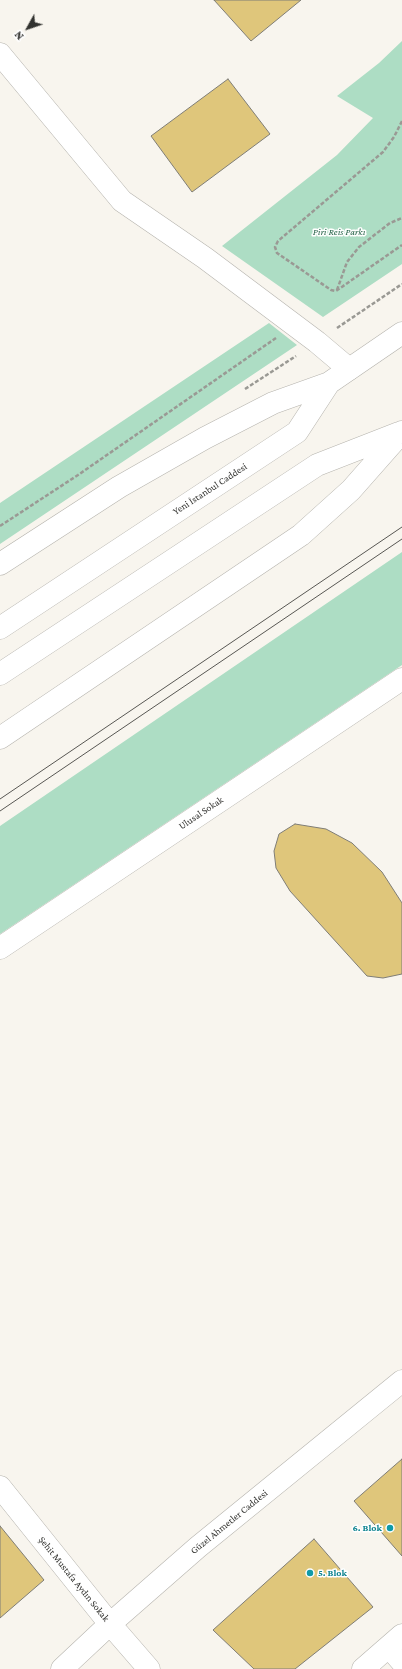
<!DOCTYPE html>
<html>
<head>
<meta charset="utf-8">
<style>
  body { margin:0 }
  #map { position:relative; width:402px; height:1669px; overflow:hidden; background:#f8f5ee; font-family:"Crimson Pro",serif }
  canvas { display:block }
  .north { position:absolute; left:8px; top:8px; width:40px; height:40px; -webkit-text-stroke:3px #fff; paint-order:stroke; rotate:230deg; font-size:11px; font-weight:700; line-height:16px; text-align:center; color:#32322f }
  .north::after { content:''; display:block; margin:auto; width:14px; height:18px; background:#32322f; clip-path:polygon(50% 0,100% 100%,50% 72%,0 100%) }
</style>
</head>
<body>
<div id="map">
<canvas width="402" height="1669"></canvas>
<div class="north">N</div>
</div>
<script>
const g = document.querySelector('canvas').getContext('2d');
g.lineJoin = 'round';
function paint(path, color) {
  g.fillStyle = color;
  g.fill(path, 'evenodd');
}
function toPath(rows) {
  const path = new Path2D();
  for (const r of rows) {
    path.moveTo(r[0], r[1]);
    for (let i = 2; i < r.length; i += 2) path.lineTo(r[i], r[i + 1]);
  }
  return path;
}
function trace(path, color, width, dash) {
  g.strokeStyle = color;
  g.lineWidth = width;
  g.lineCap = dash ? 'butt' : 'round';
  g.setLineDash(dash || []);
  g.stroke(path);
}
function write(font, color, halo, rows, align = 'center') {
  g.font = font + ' "Crimson Pro",serif';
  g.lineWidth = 3;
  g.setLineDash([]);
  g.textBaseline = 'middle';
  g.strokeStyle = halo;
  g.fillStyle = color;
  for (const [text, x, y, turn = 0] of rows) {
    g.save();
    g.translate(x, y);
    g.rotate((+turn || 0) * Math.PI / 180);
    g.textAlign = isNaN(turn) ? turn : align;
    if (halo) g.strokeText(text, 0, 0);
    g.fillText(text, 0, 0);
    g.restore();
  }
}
const green = toPath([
  [402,41,402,264,323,317,222,246,337,155,373,118,337,96,379,63],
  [269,323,297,345,0,544,0,503],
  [402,552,402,665,0,934,0,826]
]);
const building = toPath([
  [214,0,301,0,251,41,214,0],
  [228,79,270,134,192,192,151,136,228,79],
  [295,824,326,829,352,843,382,872,402,903,402,974,383,978,367,976,290,891,276,868,274,851,279,834,295,824],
  [402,1459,402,1556,354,1501,402,1459],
  [0,1526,44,1580,0,1618,0,1526],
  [314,1539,373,1607,295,1669,254,1669,213,1630,314,1539]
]);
const path = toPath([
  [402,121,394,137,383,152,278,241,275,247,277,253,331,290,336,291,402,245],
  [337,290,347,262,359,247,390,223,402,218],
  [337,328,402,284],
  [245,389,296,356],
  [0,526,78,475,276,338]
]);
const street = toPath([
  [0,54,122,201,205,258,317,342,349,369],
  [0,1487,110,1624,149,1669],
  [389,1647,402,1662],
  [62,1669,110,1624,198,1547,402,1381],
  [363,1669,402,1635]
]);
const secondary = toPath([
  [0,948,402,679]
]);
const highway = toPath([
  [0,564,119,487,205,438,273,403,329,383],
  [0,628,297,432,329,383,402,333],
  [0,674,317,465,399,433],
  [0,738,301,535,351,490,402,432]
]);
const tram = toPath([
  [0,799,402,527],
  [0,811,402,539]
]);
const markers = [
  [390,1528,4,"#0f9aa8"],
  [310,1573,4,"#0f9aa8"]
];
const parkNames = [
  ["Piri Reis Parkı",339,232]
];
const streetNames = [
  ["Yeni İstanbul Caddesi",210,489,-33],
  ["Ulusal Sokak",201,813,-34],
  ["Güzel Ahmetler Caddesi",229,1522,-39],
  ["Şehit Mustafa Aydın Sokak",74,1579,51]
];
const cultureNames = [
  ["6. Blok",382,1528],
  ["5. Blok",318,1573,"left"]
];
paint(green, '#adddc4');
paint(building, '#dfc67b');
trace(building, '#7f7d76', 1);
trace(street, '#b5b3ad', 23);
trace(secondary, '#b5b3ad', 23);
trace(highway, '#b5b3ad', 23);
trace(path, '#9a9994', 2.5, [4, 2]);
trace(street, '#fff', 22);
trace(secondary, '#fff', 22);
trace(highway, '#fff', 22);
trace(tram, '#585753', 1);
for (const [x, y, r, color] of markers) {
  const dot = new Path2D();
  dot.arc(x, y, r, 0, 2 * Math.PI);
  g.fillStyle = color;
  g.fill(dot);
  trace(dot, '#fff', 1.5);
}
write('italic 10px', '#276449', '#fff', parkNames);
write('10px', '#32322f', '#fff', streetNames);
write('bold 10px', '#0d838f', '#fff', cultureNames, 'right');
</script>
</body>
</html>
